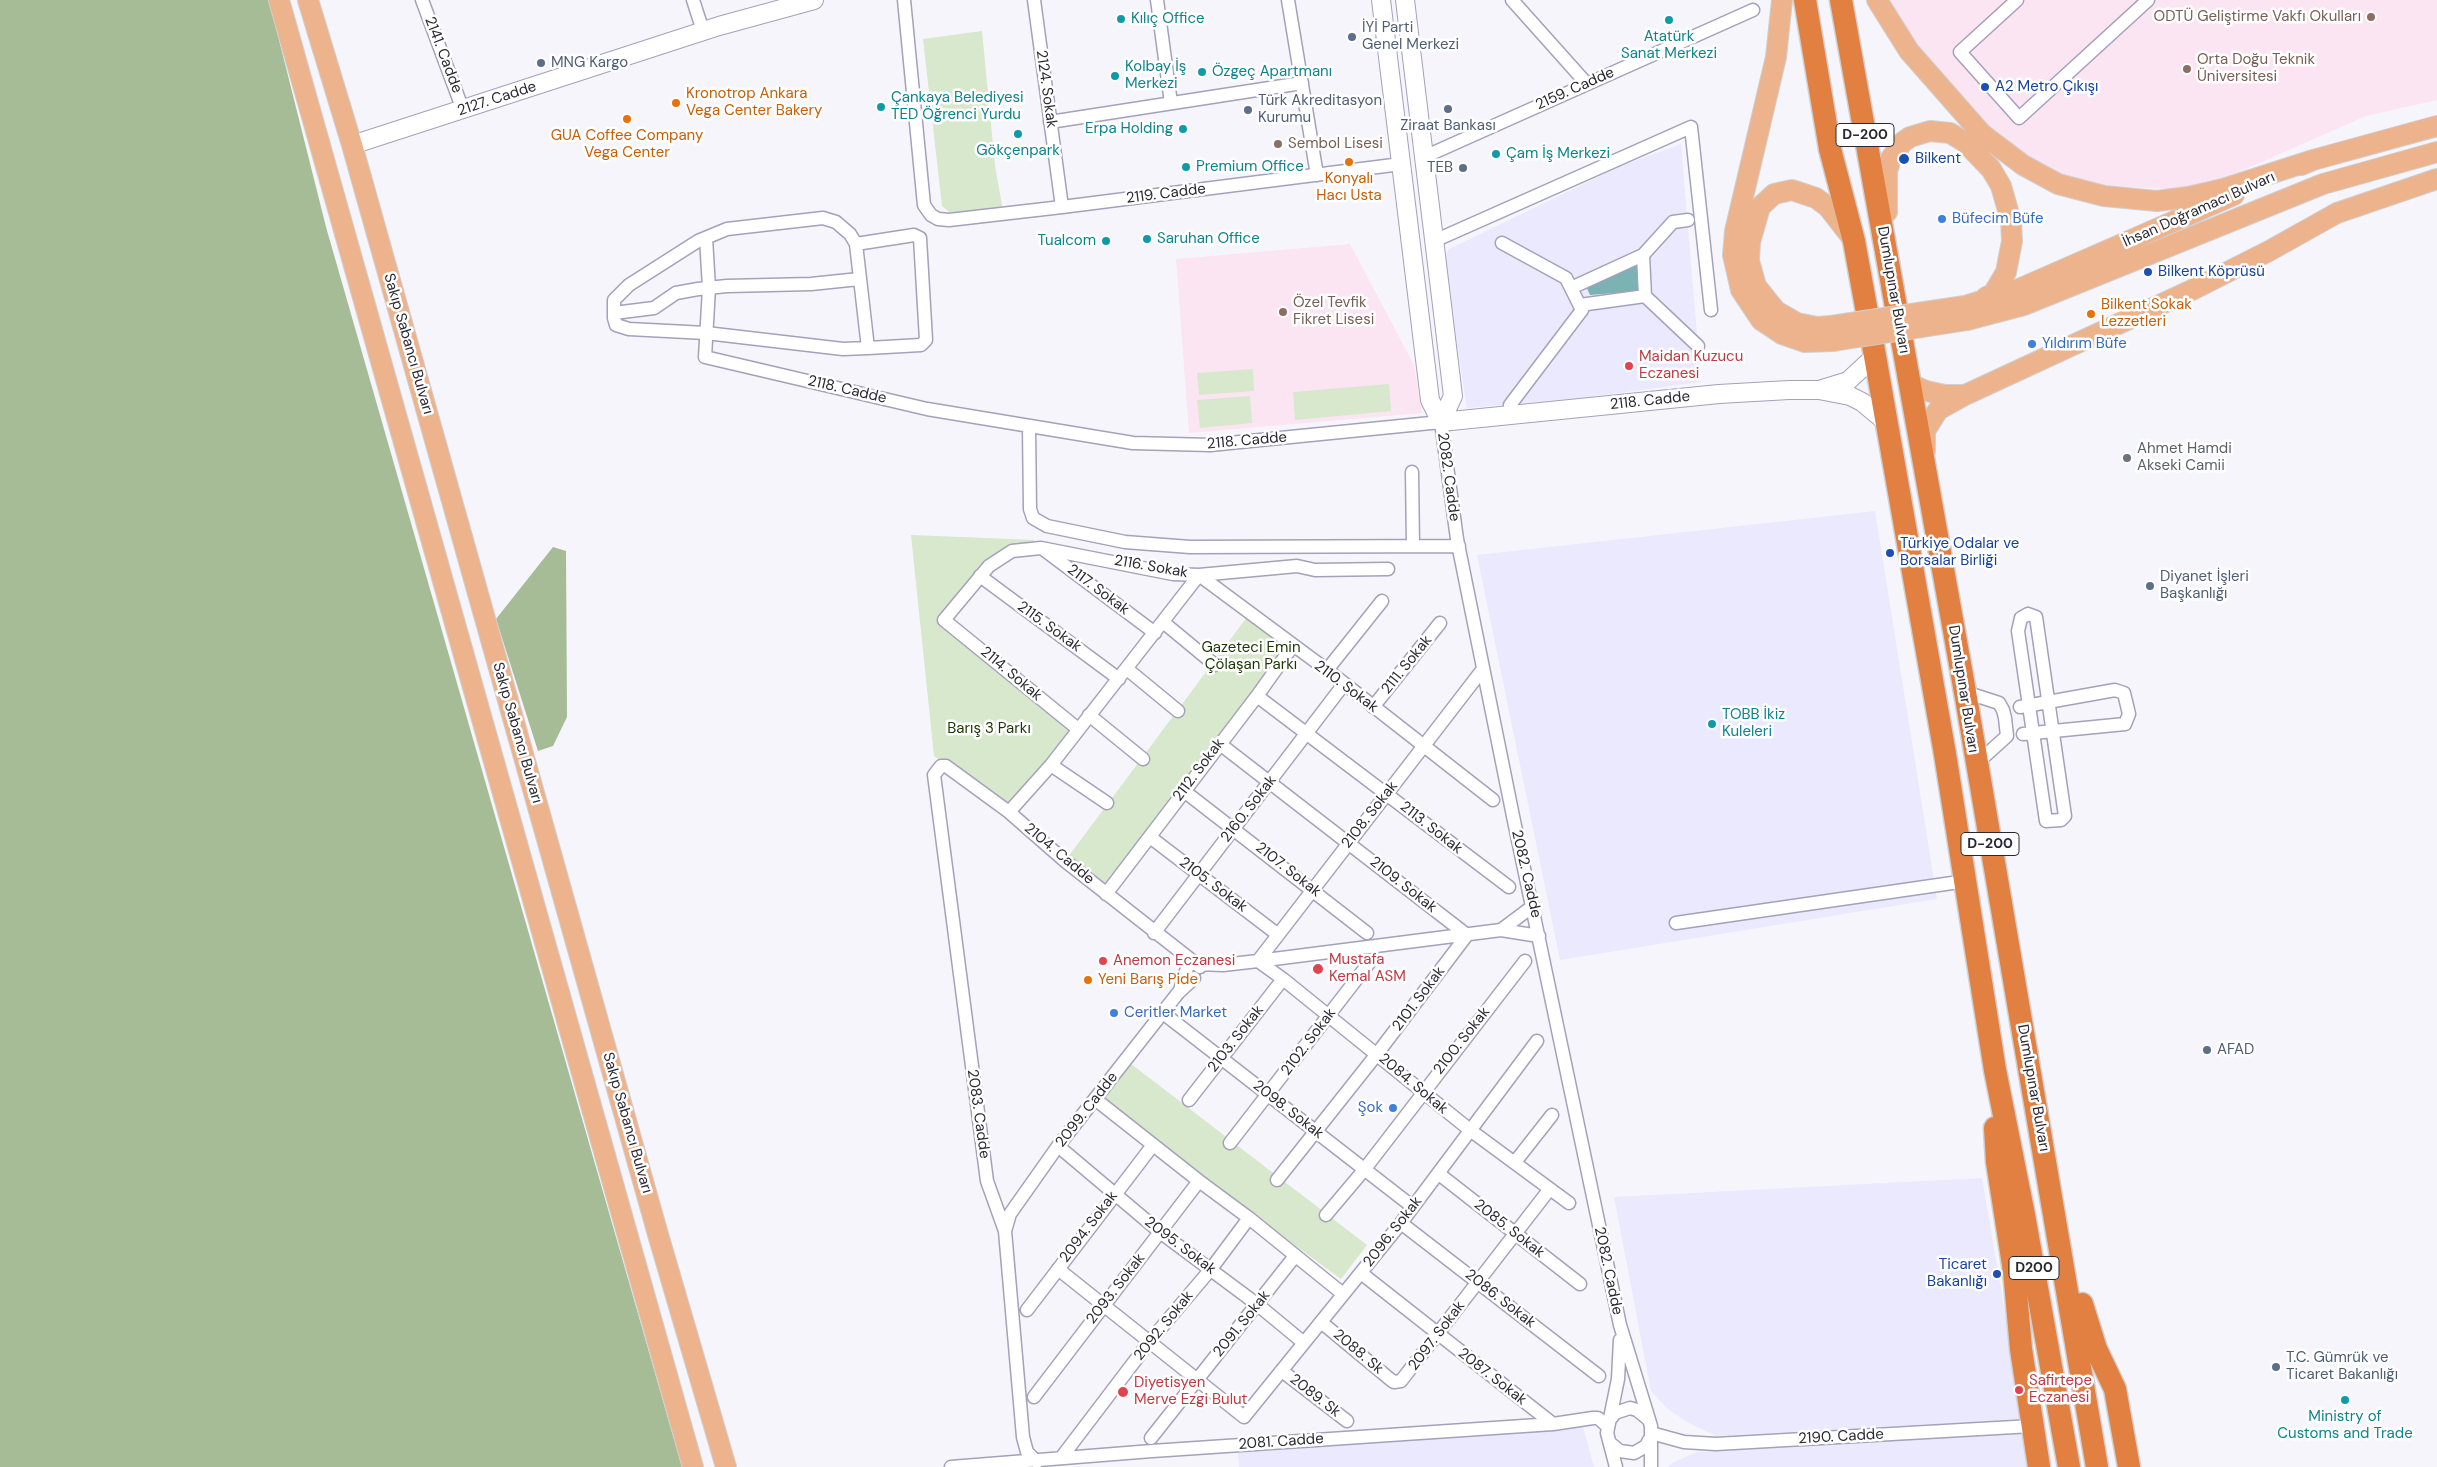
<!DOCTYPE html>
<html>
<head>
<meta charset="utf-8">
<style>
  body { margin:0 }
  canvas { display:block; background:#f6f5fb }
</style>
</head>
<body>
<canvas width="2437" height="1467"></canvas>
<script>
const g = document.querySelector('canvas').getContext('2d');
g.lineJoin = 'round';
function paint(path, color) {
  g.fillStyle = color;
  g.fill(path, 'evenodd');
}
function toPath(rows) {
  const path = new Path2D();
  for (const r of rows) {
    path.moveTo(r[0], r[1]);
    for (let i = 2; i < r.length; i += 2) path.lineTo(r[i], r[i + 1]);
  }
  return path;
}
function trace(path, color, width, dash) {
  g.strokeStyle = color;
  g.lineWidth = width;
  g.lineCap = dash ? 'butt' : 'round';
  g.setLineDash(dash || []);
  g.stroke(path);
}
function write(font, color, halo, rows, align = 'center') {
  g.font = font + ' "DM Sans",sans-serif';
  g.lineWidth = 5;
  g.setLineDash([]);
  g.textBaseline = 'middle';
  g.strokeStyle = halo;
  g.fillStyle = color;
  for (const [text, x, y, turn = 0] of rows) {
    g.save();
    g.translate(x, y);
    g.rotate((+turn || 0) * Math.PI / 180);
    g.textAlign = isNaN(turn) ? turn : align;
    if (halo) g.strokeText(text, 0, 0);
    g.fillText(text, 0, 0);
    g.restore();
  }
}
const built = toPath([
  [1681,144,1701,382,1589,397,1467,408,1443,260,1449,249,1621,166],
  [1875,511,1937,899,1560,960,1477,555],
  [1982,1178,2023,1419,1716,1436,1689,1423,1669,1410,1651,1391,1614,1197],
  [1583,1427,1594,1467,1239,1467,1238,1453],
  [2026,1433,2031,1467,1668,1467,1674,1462,1697,1452]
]);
const education = toPath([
  [1886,0,2437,0,2437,100,2366,116,2232,175,2187,190,2096,185,2068,178,2037,163,2007,142,1971,110,1910,37],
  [1350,244,1414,365,1422,413,1189,433,1176,259]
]);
const green = toPath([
  [982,31,995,166,1003,211,957,218,942,206,923,39],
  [1253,369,1254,391,1199,395,1197,373],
  [1389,384,1391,411,1295,420,1293,392],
  [1250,396,1252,423,1200,428,1197,400],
  [911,535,1035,540,1011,551,944,620,1078,729,1009,812,934,756],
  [1250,613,1292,647,1106,894,1065,861],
  [1126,1060,1367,1245,1341,1279,1095,1099]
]);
const forest = toPath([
  [0,0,269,0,326,227,682,1467,0,1467],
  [553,547,566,551,567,717,553,746,538,751,496,619]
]);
const water = toPath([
  [1638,265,1639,291,1590,295,1586,286]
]);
const street = toPath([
  [422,0,463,110],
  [693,0,703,31],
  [904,0,924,205,931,215,938,219,949,220,1062,207,1401,164],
  [1034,0,1062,207],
  [1157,0,1171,103],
  [1288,0,1317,175],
  [1512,0,1587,84],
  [2017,0,1960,52,2019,118,2148,0],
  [1050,122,1302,83],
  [1424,157,1753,10],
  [914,235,920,238,926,340,921,345,868,348,856,244,914,235],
  [706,238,709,288,705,357,927,409,1133,443,1210,445,1441,422,1457,539,1514,821,1620,1325,1651,1426,1651,1467],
  [1434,241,1691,127,1711,310],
  [1502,243,1566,278,1582,310,1510,405],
  [856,244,850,234,836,222,823,218,727,229,698,241,629,285,614,300,614,318,616,325,629,329,706,333,843,349,868,348],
  [1643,255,1645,296],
  [1571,288,1643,255,1673,222,1688,220],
  [1580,305,1645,296,1698,346],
  [614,313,654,308,676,293,698,289,727,286,811,284,859,279],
  [1029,428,1030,509,1033,518,1047,526,1125,542,1190,547,1459,546],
  [1412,472,1413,546],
  [1043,549,1155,633],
  [980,576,1119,679],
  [2028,614,2036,617,2065,816,2061,820,2046,821,2018,631,2021,618,2028,614],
  [1163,622,1215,665],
  [1127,669,1178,711],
  [1483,669,1258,961,1283,979,1470,1130,1569,1203],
  [1327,670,1382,601],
  [1965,692,1999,703,2003,710,2005,718,2007,736,1976,764],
  [1257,696,1509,887],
  [1373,707,1440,623],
  [2020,707,2115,690,2124,693,2129,714,2125,724,2023,734],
  [1089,715,1143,759],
  [1078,729,944,620,989,566,1012,551,1041,548,1173,574,1199,575,1297,566,1315,570,1388,569],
  [1220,744,1467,935,1377,1054,1277,1180],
  [1051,765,1107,803],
  [1184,791,1367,933],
  [1009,812,1051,765,1199,575,1327,670,1493,800],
  [1150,837,1277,934],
  [1106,894,1257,696,1292,647],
  [1676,923,1966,881],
  [1501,930,1533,906],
  [1154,933,1344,684],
  [1197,964,1223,965,1258,961,1501,930,1539,936],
  [1180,990,1188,965,1195,963,1200,967],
  [1163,1013,1413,1207],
  [1095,1099,1199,1181,1249,1218,1343,1294],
  [1189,1100,1283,979],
  [1230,1143,1369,963],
  [1058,1146,1160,1232,1258,1305,1304,1343],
  [1515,1162,1552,1115],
  [1439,1174,1580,1284],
  [1326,1215,1364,1170,1525,961],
  [1401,1223,1599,1376],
  [1005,1231,1010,1214,1058,1146,1178,993,1194,978],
  [1058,1269,1244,1417,1401,1223,1537,1041],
  [1361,1273,1553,1424],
  [1027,1310,1153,1145],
  [1321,1322,1391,1380,1394,1382,1401,1381,1549,1190],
  [1282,1371,1347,1421],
  [1034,1397,1199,1181],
  [1609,1421,1615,1413,1630,1408,1637,1410,1648,1419],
  [1651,1433,1684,1442,1716,1444,2032,1426],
  [1151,1438,1295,1256],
  [1610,1443,1620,1451,1634,1453,1646,1446,1649,1440],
  [1061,1458,1150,1341,1211,1269,1249,1218],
  [1037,1462,1027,1452,1023,1437,1005,1231,987,1181,934,775,941,766,946,766,1009,812,1065,861,1195,963],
  [951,1467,1152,1451,1553,1424,1593,1418,1598,1418,1607,1426],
  [1616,1467,1607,1433,1618,1379,1620,1340]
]);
const secondary = toPath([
  [1381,0,1430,400,1441,422],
  [1405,0,1453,396,1441,422],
  [352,145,719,26,814,0],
  [1822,389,1848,381,1875,356],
  [1441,422,1719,394,1789,390,1819,390,1850,396,1862,402,1885,421]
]);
const primary = toPath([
  [279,0,693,1467],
  [308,0,352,145,659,1238,726,1467],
  [1782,0,1776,57,1735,231,1733,255,1741,290,1761,320,1782,334,1805,342,1833,341],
  [1877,0,1909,51,1982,134,2023,165,2058,184,2104,196,2157,201,2188,197,2223,189,2313,160],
  [2301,165,2313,160,2437,126],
  [1887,212,1887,172,1891,158,1903,142,1910,137,1930,131,1950,133,1965,142,1991,169,2001,186,2011,221,2012,241,2006,272,1993,294,1986,297],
  [1965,306,2019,289,2234,195],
  [1967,320,2024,305,2323,184,2437,152],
  [1831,326,1817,327,1797,323,1776,311,1756,286,1749,261,1750,242,1760,207,1774,194,1792,190,1816,198,1828,207,1853,239],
  [1910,384,1926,391,1945,395,1965,395],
  [1925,451,1925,431,1938,410,1965,395,2194,289,2269,251,2337,213,2437,179]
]);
const highway = toPath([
  [1805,0,1830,149,1854,241,1875,356,1945,754,1995,1070,2024,1215,2069,1467],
  [1841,0,1965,692,2097,1467],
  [1995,1128,1997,1162,2014,1271,2021,1349,2039,1467],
  [2082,1304,2096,1349,2115,1389,2129,1467]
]);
const primaryBridge = toPath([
  [1831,326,1965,306],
  [1833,341,1967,320]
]);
const markers = [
  [2371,17,5,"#8d6e63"],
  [1121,19,5,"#0f9aa8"],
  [1669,20,5,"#0f9aa8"],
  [1352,37,5,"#5c6f8a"],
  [541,63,5,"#5c6f8a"],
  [2187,69,5,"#8d6e63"],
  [1202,72,5,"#0f9aa8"],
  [1115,76,5,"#0f9aa8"],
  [1985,87,5,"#1a4fb4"],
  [676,103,5,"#e8710a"],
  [881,107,5,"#0f9aa8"],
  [1448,109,5,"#5c6f8a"],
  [1248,110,5,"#5c6f8a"],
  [627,119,5,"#e8710a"],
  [1183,129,5,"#0f9aa8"],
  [1018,134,5,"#0f9aa8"],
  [1278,144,5,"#8d6e63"],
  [1496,154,5,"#0f9aa8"],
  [1904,159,6,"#1a4fb4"],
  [1349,162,5,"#e8710a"],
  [1186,167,5,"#0f9aa8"],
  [1463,168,5,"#5c6f8a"],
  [1942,219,5,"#3f7fe0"],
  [1147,239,5,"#0f9aa8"],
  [1106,241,5,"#0f9aa8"],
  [2148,272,5,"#1a4fb4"],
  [1283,312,5,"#8d6e63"],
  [2091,314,5,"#e8710a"],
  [2032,344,5,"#3f7fe0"],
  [1629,366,5,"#e0444e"],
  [2127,458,5,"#6b7280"],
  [1890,553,5,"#1a4fb4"],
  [2150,586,5,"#5c6f8a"],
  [1712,724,5,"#0f9aa8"],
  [1103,961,5,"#e0444e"],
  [1318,969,6,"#e0444e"],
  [1088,980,5,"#e8710a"],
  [1114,1013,5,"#3f7fe0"],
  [2207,1050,5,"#5c6f8a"],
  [1393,1108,5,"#3f7fe0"],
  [1997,1274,5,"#1a4fb4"],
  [2276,1367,5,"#5c6f8a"],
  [2019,1390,5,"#e0444e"],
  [1123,1392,6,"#e0444e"],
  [2345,1400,5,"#0f9aa8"]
];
const shields = [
  [1865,135,58],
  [1990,844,58],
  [2034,1268,50]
];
const shieldNames = [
  ["D-200",1865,135],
  ["D-200",1990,844],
  ["D200",2034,1268]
];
const educationNames = [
  ["ODTÜ Geliştirme Vakfı Okulları",2361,17,"right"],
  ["Orta Doğu Teknik",2197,60],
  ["Üniversitesi",2197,77],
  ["Sembol Lisesi",1288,144],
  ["Özel Tevfik",1293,303],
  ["Fikret Lisesi",1293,320]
];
const cultureNames = [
  ["Kılıç Office",1131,19],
  ["Atatürk",1669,37,"center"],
  ["Sanat Merkezi",1669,54,"center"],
  ["Kolbay İş",1125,67],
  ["Merkezi",1125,84],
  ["Özgeç Apartmanı",1212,72],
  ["Çankaya Belediyesi",891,98],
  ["TED Öğrenci Yurdu",891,115],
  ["Erpa Holding",1173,129,"right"],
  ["Gökçenpark",1018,151,"center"],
  ["Çam İş Merkezi",1506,154],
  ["Premium Office",1196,167],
  ["Saruhan Office",1157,239],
  ["Tualcom",1096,241,"right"],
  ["TOBB İkiz",1722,715],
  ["Kuleleri",1722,732],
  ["Ministry of",2345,1417,"center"],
  ["Customs and Trade",2345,1434,"center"]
];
const serviceNames = [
  ["İYİ Parti",1362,28],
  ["Genel Merkezi",1362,45],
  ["MNG Kargo",551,63],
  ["Türk Akreditasyon",1258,101],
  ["Kurumu",1258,118],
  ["Ziraat Bankası",1448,126,"center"],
  ["TEB",1453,168,"right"],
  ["Diyanet İşleri",2160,577],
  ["Başkanlığı",2160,594],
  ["AFAD",2217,1050],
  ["T.C. Gümrük ve",2286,1358],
  ["Ticaret Bakanlığı",2286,1375]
];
const streetNames = [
  ["2141. Cadde",443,55,69],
  ["2124. Sokak",1046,89,82],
  ["2159. Cadde",1575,89,-24],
  ["2127. Cadde",497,99,-18],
  ["2119. Cadde",1166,194,-7],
  ["İhsan Doğramacı Bulvarı",2199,210,-24],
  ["Dumlupınar Bulvarı",1893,290,80],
  ["Sakıp Sabancı Bulvarı",408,344,74],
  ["2118. Cadde",847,390,13],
  ["2118. Cadde",1650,401,-6],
  ["2118. Cadde",1247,441,-5],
  ["2082. Cadde",1448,477,82],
  ["2116. Sokak",1151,567,10],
  ["2117. Sokak",1098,590,37],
  ["2115. Sokak",1049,627,36],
  ["2111. Sokak",1407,665,-51],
  ["2114. Sokak",1011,674,40],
  ["2110. Sokak",1346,687,37],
  ["Dumlupınar Bulvarı",1963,689,81],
  ["Sakıp Sabancı Bulvarı",517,733,74],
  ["2112. Sokak",1199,770,-53],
  ["2160. Sokak",1249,809,-52],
  ["2108. Sokak",1370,815,-52],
  ["2113. Sokak",1431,828,38],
  ["2104. Cadde",1059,854,40],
  ["2107. Sokak",1288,870,38],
  ["2082. Cadde",1526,874,77],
  ["2105. Sokak",1213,885,37],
  ["2109. Sokak",1403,885,38],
  ["2101. Sokak",1419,999,-53],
  ["2103. Sokak",1236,1039,-52],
  ["2100. Sokak",1462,1041,-52],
  ["2102. Sokak",1309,1042,-53],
  ["2084. Sokak",1413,1084,40],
  ["Dumlupınar Bulvarı",2033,1088,80],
  ["2099. Cadde",1087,1110,-52],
  ["2098. Sokak",1288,1110,38],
  ["2083. Cadde",978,1114,82],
  ["Sakıp Sabancı Bulvarı",627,1123,74],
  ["2094. Sokak",1089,1227,-53],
  ["2085. Sokak",1509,1229,38],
  ["2096. Sokak",1393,1232,-52],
  ["2095. Sokak",1180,1246,37],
  ["2082. Cadde",1608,1271,78],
  ["2093. Sokak",1116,1289,-52],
  ["2086. Sokak",1500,1299,38],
  ["2091. Sokak",1242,1324,-51],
  ["2092. Sokak",1164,1326,-51],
  ["2097. Sokak",1437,1336,-53],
  ["2088. Sk",1358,1352,40],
  ["2087. Sokak",1492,1377,38],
  ["2089. Sk",1315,1396,38],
  ["2190. Cadde",1841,1437,-3],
  ["2081. Cadde",1281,1442,-4]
];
const transitNames = [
  ["A2 Metro Çıkışı",1995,87],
  ["Bilkent",1915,159],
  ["Bilkent Köprüsü",2158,272],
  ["Türkiye Odalar ve",1900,544],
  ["Borsalar Birliği",1900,561],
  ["Ticaret",1987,1265,"right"],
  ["Bakanlığı",1987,1282,"right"]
];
const foodNames = [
  ["Kronotrop Ankara",686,94],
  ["Vega Center Bakery",686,111],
  ["GUA Coffee Company",627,136,"center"],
  ["Vega Center",627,153,"center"],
  ["Konyalı",1349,179,"center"],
  ["Hacı Usta",1349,196,"center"],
  ["Bilkent Sokak",2101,305],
  ["Lezzetleri",2101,322],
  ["Yeni Barış Pide",1098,980]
];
const shopNames = [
  ["Büfecim Büfe",1952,219],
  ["Yıldırım Büfe",2042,344],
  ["Ceritler Market",1124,1013],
  ["Şok",1383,1108,"right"]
];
const healthNames = [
  ["Maidan Kuzucu",1639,357],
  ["Eczanesi",1639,374],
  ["Mustafa",1329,960],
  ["Kemal ASM",1329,977],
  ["Anemon Eczanesi",1113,961],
  ["Safirtepe",2029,1381],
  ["Eczanesi",2029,1398],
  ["Diyetisyen",1134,1383],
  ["Merve Ezgi Bulut",1134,1400]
];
const worshipNames = [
  ["Ahmet Hamdi",2137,449],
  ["Akseki Camii",2137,466]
];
const parkNames = [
  ["Gazeteci Emin",1251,648],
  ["Çölaşan Parkı",1251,665],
  ["Barış 3 Parkı",989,729]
];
paint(built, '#ebe9fd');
paint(education, '#fbe5f2');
paint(green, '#d7e8cc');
paint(forest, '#a5bc96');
paint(water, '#7bb2b4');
trace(street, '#a4a1ba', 15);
trace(secondary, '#a4a1ba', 20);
trace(primary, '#d0d0d2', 22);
trace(highway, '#d0d0d2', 25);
trace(street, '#fff', 12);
trace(secondary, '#fff', 18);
trace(primary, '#edb38c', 20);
trace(highway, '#e18040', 22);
trace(primaryBridge, '#d0d0d2', 22, []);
trace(primaryBridge, '#edb38c', 20);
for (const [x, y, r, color] of markers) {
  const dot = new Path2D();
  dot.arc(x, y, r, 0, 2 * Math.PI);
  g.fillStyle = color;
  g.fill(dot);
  trace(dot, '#fff', 2);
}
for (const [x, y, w] of shields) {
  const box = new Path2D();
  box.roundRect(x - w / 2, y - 11.5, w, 23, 4);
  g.fillStyle = '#fff';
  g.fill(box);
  trace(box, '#2a2832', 1);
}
write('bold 14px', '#2a2832', null, shieldNames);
write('15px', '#785e54', '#fff', educationNames, 'left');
write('15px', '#0d838f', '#fff', cultureNames, 'left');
write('15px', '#4e5e75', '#fff', serviceNames, 'left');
write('15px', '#2a2832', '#fff', streetNames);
write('15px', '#164399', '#fff', transitNames, 'left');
write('15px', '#c56008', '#fff', foodNames, 'left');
write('15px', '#366cbe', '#fff', shopNames, 'left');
write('15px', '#be3a42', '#fff', healthNames, 'left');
write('15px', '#5b616d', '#fff', worshipNames, 'left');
write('15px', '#1a3600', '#fff', parkNames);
</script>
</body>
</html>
